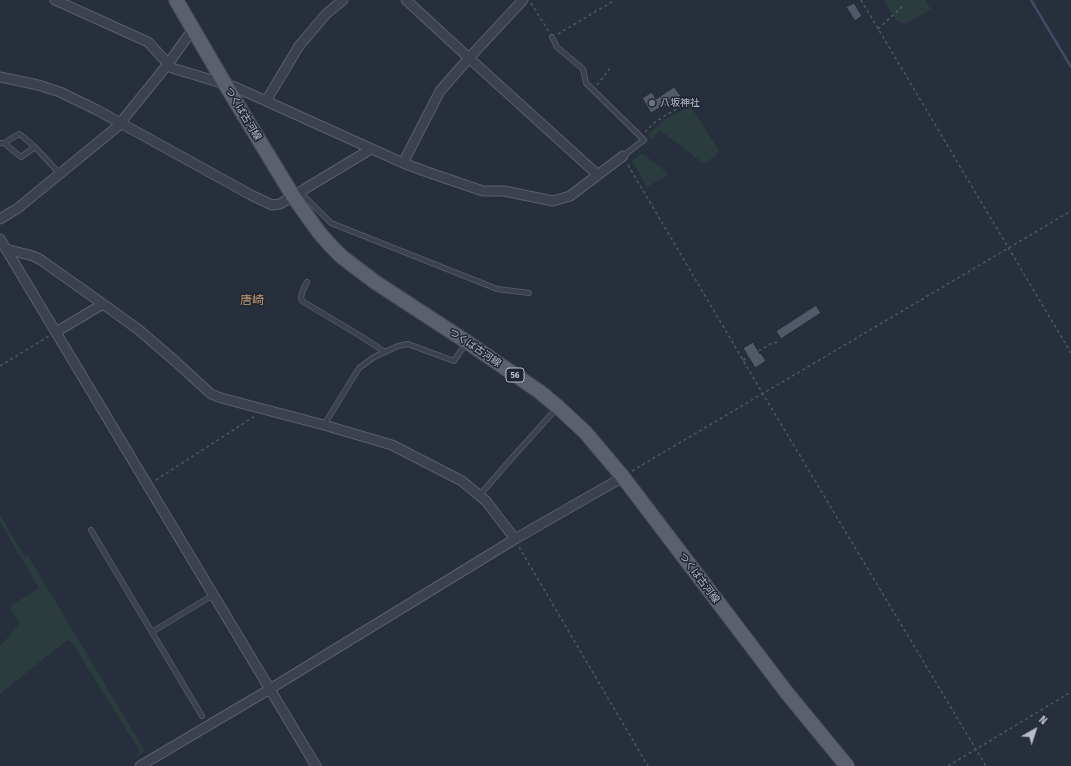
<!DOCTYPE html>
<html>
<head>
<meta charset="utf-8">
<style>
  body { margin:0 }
  #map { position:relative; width:1071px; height:766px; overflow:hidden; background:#282f3c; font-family:"Fira Sans Condensed",sans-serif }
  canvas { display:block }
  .north { position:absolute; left:1015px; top:710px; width:40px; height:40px; -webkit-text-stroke:3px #202632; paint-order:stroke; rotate:39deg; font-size:11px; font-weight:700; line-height:16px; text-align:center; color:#b8bdc8 }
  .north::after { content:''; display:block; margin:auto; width:14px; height:18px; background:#b8bdc8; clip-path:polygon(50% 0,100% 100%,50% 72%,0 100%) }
</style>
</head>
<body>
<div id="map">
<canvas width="1071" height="766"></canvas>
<div class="north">N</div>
</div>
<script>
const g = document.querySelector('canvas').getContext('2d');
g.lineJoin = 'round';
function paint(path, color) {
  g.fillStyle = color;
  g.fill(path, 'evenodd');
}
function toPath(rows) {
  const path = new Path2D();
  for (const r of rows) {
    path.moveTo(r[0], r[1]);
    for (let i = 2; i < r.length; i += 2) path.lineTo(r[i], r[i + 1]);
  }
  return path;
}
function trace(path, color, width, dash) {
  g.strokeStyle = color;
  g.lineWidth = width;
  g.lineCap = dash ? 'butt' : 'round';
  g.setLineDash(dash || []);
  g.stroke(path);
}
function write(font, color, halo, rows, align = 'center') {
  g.font = font + ' "Fira Sans Condensed","Noto Sans JP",sans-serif';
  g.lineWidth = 3;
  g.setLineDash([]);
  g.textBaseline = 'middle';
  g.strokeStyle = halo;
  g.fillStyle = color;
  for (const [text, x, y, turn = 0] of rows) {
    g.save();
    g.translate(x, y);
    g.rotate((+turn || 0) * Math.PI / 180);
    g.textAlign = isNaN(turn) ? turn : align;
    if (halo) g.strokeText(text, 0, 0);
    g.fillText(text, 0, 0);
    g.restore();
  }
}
const green = toPath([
  [884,0,925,0,931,9,906,24,896,20],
  [690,106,720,152,704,164,660,130,652,139,648,134,664,120],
  [642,153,669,174,647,187,632,161],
  [0,515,25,557,28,556,145,751,136,757,139,753,139,750,71,641,67,640,0,694,0,647,20,623,9,607,39,588,0,522]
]);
const stream = toPath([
  [1031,0,1071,67]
]);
const building = toPath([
  [854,3,862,16,855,21,846,7,854,3],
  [674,87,681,96,665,107,664,105,651,113,642,98,652,92,656,99,674,87],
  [816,305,821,313,781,339,776,331,816,305],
  [753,342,760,354,761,353,766,361,755,368,743,348,753,342]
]);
const path = toPath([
  [861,0,1071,353],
  [531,3,549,32],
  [878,29,904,5],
  [558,34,615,0],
  [597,85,611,67],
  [645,132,654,123,666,115,684,105],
  [628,165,763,394,986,766],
  [743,360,772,343,780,342],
  [0,366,49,336],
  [632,471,1071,211],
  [156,480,255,416],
  [519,547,648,766],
  [948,766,1071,692]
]);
const lane = toPath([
  [552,37,557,47,583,69,586,83,644,140,623,156],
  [0,143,4,143,21,157,35,147,60,174],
  [4,143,19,134,22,136,35,147],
  [300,192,331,223,497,289,529,293],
  [307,282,302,292,301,298,302,301,359,335,385,352],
  [324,425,359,368,374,357,398,346,408,344,454,361,466,343],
  [479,496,511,459,557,408],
  [91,530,202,716],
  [152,632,213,595]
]);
const street = toPath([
  [55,0,148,42,172,68,235,87,403,163,430,173,483,191,504,191,553,201,570,196,623,156],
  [406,0,469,58,598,175],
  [0,77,38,85,60,92,97,110,251,195,272,205,280,204,288,199,371,149],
  [266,101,299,46,326,14,343,0],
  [403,163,440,91,469,58,523,0],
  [0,219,18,208,117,127,168,64,193,29],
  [0,239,316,766],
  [6,249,33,256,41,260,103,304,139,330,176,362,211,394,221,398,324,425,392,445,462,481,486,501,515,539],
  [56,332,103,304],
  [140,766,270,689,515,539,623,477]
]);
const primary = toPath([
  [176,0,225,84,293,196,318,231,330,245,342,257,375,282,467,342,540,392,558,407,585,432,623,477,787,693,847,766]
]);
const markers = [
  [652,103,4,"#6b7280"]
];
const shields = [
  [515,375,18]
];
const shieldNames = [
  ["56",515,375]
];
const poiNames = [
  ["八坂神社",660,103]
];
const streetNames = [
  ["つくば古河線",243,114,59],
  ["つくば古河線",475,348,34],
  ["つくば古河線",699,578,53]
];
const quarterNames = [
  ["唐崎",252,301]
];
paint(green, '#2b3c3e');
trace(stream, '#404c63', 2.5);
paint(building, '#515867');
trace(building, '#222834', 1);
trace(lane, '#595f6b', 6);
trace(street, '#595f6b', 11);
trace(primary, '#454a56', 16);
trace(path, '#4a595c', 1.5, [3, 3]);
trace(lane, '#3b414d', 4.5);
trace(street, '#3b414d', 9);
trace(primary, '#5a606c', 14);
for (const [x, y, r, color] of markers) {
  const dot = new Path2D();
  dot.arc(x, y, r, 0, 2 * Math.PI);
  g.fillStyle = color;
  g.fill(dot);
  trace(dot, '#202632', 1.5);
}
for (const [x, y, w] of shields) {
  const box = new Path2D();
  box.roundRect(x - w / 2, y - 7, w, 14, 3);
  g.fillStyle = '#202632';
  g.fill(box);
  trace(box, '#b8bdc8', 1);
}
write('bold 9px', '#b8bdc8', null, shieldNames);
write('10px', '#b8bdc8', '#202632', poiNames, 'left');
write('10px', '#b8bdc8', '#202632', streetNames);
write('12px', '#c99d72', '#202632', quarterNames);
</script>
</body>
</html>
